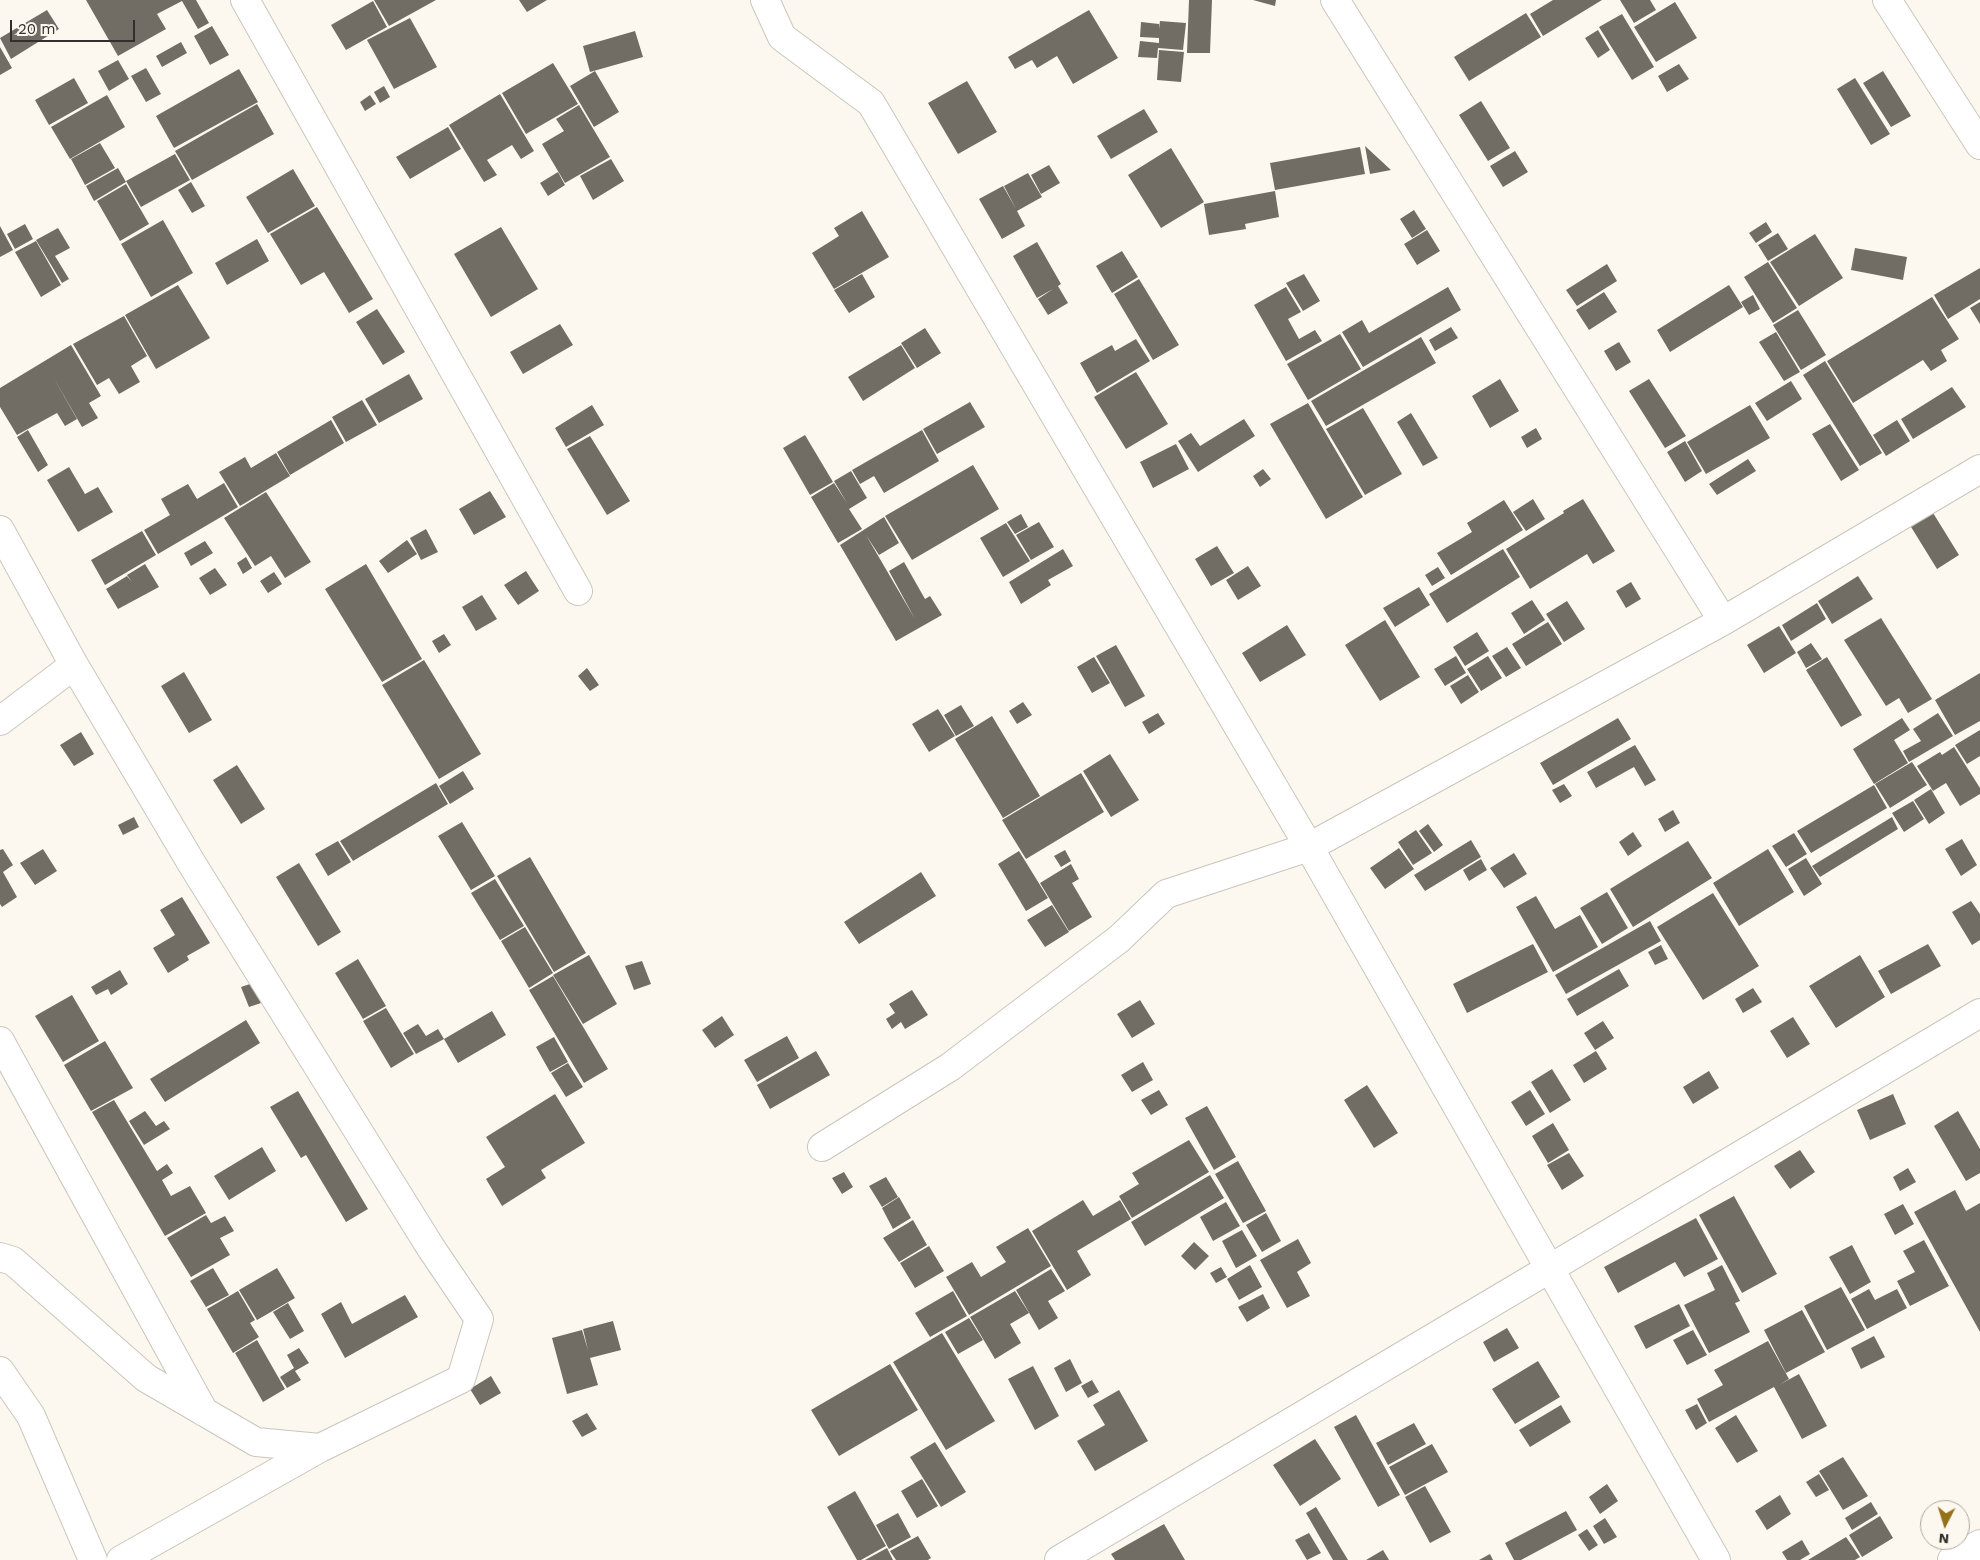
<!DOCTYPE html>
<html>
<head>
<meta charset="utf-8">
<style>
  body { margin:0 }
  #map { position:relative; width:1980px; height:1560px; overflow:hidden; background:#fcf8ef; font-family:"Work Sans",sans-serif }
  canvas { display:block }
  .north { position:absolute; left:1920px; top:1500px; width:50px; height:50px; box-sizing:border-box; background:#fcf8ef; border:1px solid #aba8a1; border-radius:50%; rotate:185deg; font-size:14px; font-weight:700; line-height:20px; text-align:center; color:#32302d }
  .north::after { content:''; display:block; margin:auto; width:18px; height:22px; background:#95721a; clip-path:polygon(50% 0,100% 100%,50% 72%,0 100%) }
  .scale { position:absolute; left:10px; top:20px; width:125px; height:22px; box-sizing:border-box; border:2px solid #32302d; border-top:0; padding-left:6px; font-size:15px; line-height:18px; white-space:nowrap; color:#32302d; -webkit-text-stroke:4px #fcf8ef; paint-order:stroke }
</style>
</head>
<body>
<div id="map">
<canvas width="1980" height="1560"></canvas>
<div class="north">N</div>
<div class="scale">20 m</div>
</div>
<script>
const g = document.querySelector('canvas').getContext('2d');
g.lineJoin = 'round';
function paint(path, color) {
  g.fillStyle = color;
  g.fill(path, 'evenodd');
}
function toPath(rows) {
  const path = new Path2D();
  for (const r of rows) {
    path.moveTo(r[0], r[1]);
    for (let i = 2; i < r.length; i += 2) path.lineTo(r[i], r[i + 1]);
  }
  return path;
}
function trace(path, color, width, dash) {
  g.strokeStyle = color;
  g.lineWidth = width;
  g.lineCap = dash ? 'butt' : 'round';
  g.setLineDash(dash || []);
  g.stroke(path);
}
const building = toPath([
  [86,0,196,0,209,23,198,29,182,1,157,14,166,29,118,56],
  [374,0,436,0,389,26],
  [519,0,547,0,527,12],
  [1189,0,1212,0,1210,53,1187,53],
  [1253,0,1276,0,1275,6],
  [1553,0,1602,0,1543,36,1530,14],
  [1620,0,1650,0,1656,10,1634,23],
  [373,1,387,27,346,50,331,25],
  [1675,2,1697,38,1656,62,1634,27],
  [47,10,59,29,11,59,0,38],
  [1089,10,1118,58,1073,84,1057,56,1037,68,1032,60,1015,69,1008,57],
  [1526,13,1541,37,1469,81,1454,57],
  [1622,14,1654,67,1632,80,1599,27],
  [410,18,437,67,394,89,367,40],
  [1160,21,1186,23,1183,50,1158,48,1157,58,1138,57,1140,41,1159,43,1159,38,1140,37,1141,22,1159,24,1159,29],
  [212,26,229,55,210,65,194,36],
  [1598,30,1610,50,1598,58,1585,38],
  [635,31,643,57,590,72,583,46],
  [181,42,187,53,162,67,156,56],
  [0,47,12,68,0,75],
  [1159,50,1184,52,1181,82,1157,80],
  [118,60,129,79,109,91,98,71],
  [553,63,578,104,526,134,502,93],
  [1679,64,1689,79,1667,92,1658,76],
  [146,68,161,94,146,102,131,76],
  [239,69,258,102,174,148,156,116],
  [595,71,619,112,594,127,570,86],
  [1883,71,1911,116,1891,127,1863,83],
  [74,78,88,103,49,125,35,100],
  [1855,78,1890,134,1871,145,1837,89],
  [967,81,997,132,958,154,928,103],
  [384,86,390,97,380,103,374,92],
  [500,94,534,151,521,159,512,145,487,160,497,175,484,182,449,125],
  [107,95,125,127,70,159,51,127],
  [370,95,376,104,365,111,360,102],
  [1481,101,1510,148,1488,161,1459,115],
  [257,104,274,134,192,180,175,151],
  [579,105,610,157,565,183,542,144,564,131,556,119],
  [1144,109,1158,132,1111,159,1097,136],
  [448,127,461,149,410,179,396,157],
  [100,143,115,168,85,185,71,159],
  [1365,146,1391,170,1370,174],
  [1360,147,1365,174,1275,190,1270,163],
  [1171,148,1204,202,1161,228,1128,175],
  [1515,151,1528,172,1503,187,1490,166],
  [175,154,190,180,141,207,126,181],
  [611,159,624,181,593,200,580,176],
  [1049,165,1060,183,1041,194,1031,175],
  [118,168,126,182,94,201,86,186],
  [293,169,315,206,268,233,246,197],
  [558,172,565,185,548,196,540,183],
  [1028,173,1042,197,1017,211,1025,226,1002,239,979,199,1003,186,1016,209,1004,186],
  [191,182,205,206,192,213,178,190],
  [126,184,149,224,120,241,97,201],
  [1275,191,1279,217,1245,224,1246,229,1209,235,1204,204],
  [317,207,373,299,349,313,324,272,301,285,270,234],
  [1414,210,1426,229,1412,238,1400,219],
  [862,211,889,257,834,289,812,253,839,236,834,228],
  [163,220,193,273,151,297,121,244],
  [1766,222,1772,232,1756,243,1749,233],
  [25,224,33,239,15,249,7,234],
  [0,226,13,250,0,257],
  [501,227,538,289,491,317,454,254],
  [58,228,70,248,55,256,69,279,62,283,36,240],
  [1427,230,1440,251,1417,265,1404,244],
  [1778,233,1788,249,1768,261,1758,245],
  [1815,234,1843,278,1799,306,1770,262],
  [257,239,269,261,227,285,215,263],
  [36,241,61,285,41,297,15,252],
  [1037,242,1061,284,1058,286,1068,303,1048,315,1038,299,1053,289,1037,298,1013,256],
  [1855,248,1907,257,1903,280,1851,270],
  [1122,251,1138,277,1112,293,1096,266],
  [1768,262,1797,308,1773,323,1744,277],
  [1607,264,1617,281,1577,306,1566,290],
  [1980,268,1980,299,1948,319,1934,295],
  [862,274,875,297,849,313,834,290],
  [1304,274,1320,301,1303,311,1286,283],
  [1139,279,1179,345,1153,360,1114,294],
  [178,285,210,338,156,369,125,315],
  [1729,285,1743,307,1670,352,1657,330],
  [1286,287,1301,312,1288,319,1299,339,1315,330,1322,341,1286,361,1254,305],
  [1448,287,1461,310,1363,367,1342,332,1362,320,1369,333],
  [1604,292,1617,312,1589,330,1576,310],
  [1753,295,1760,309,1749,315,1741,302],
  [1932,297,1959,339,1941,350,1947,361,1931,371,1923,360,1853,403,1827,361],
  [1980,302,1980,324,1970,308],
  [377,309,405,352,383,365,356,322],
  [1798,310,1826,355,1801,370,1773,325],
  [124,316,147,356,131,366,140,382,119,394,109,378,97,385,73,344],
  [560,324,573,345,523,374,510,352],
  [1451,327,1458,338,1435,351,1429,340],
  [925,328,941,353,917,368,901,343],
  [1776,332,1800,372,1784,381,1759,342],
  [1340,334,1361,369,1308,400,1287,364],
  [1421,337,1436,363,1326,426,1311,401],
  [1136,339,1150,361,1097,393,1080,363,1112,345,1115,351],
  [1619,342,1631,362,1616,371,1604,351],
  [71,345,101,396,89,403,98,418,82,427,52,375,77,419,65,426,57,413,17,435,0,407,0,388],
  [901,345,915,368,863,401,848,377],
  [1825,361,1882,453,1860,466,1803,375],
  [1136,372,1168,424,1126,449,1094,397],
  [409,374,423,399,379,423,365,399],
  [1500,379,1519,411,1490,428,1472,396],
  [1649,379,1686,436,1665,448,1629,391],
  [1791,381,1802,399,1767,421,1755,403],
  [1952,387,1966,407,1913,439,1901,419],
  [362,400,377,425,346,442,332,417],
  [970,402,985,427,937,454,923,429],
  [1308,403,1363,497,1326,519,1270,424],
  [592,405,604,425,566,447,555,428],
  [1750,405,1770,438,1706,474,1687,442],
  [1363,408,1402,474,1365,495,1326,429],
  [1411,413,1438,458,1423,466,1397,422],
  [1244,419,1255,436,1198,472,1178,441,1191,433,1200,446],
  [331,420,344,443,290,475,277,452],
  [1897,420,1910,441,1886,456,1873,435],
  [1830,424,1859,470,1841,481,1812,434],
  [1536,428,1542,439,1527,448,1521,437],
  [28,430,48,465,38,472,17,437],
  [922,430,939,461,884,493,874,476,860,484,852,470],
  [805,435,833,482,810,495,783,448],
  [590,436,630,501,607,515,567,449],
  [1685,441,1702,471,1685,482,1667,452],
  [1176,444,1189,469,1153,488,1140,462],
  [276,453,290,476,240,506,219,472,245,457,251,468],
  [1748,459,1756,471,1717,495,1709,484],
  [973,465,999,509,912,560,885,516],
  [69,467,85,494,98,487,113,512,78,532,47,480],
  [1263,469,1271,479,1260,487,1253,476],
  [851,471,867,498,849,509,862,529,838,543,811,497,834,483,847,503,834,481],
  [224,483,238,507,158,554,144,530,170,515,161,499,188,484,197,499],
  [490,491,506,517,474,535,459,509],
  [266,492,311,562,285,578,271,556,255,566,224,518],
  [1533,499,1545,519,1526,531,1513,512],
  [1583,499,1615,551,1593,564,1587,554,1530,589,1506,549,1564,513,1563,511],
  [1504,500,1523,530,1451,575,1437,553,1472,532,1467,523],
  [1930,508,1959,555,1937,569,1908,522],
  [1021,514,1028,527,1015,534,1007,522],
  [884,517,899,543,879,555,866,535,915,619,889,571,904,562,925,599,930,596,942,615,896,641,840,545],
  [1039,522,1054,547,1031,560,1016,535],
  [1006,523,1030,561,1003,577,980,538],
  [426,529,438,552,421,560,410,538],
  [142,531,156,555,105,585,91,560],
  [407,540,417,554,388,573,379,561],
  [205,541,213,553,191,566,184,553],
  [1217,546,1234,573,1211,586,1195,559],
  [1063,549,1073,566,1048,580,1051,585,1021,604,1009,582],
  [1503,549,1520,577,1447,623,1429,594],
  [246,557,252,568,243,574,237,563],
  [145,564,159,587,118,609,106,589,127,576,132,582,127,575],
  [366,564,422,659,382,682,325,589],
  [1248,566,1261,586,1238,600,1226,580],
  [1438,567,1445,578,1432,586,1425,575],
  [215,568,227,585,210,595,199,578],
  [526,571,539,591,518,605,504,585],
  [274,572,282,584,268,593,260,581],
  [1858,576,1873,599,1832,624,1818,601],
  [1631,582,1641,599,1626,608,1616,591],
  [1419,587,1430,605,1395,627,1383,608],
  [482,595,497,619,476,631,462,607],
  [1532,600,1545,620,1524,634,1511,613],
  [1567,601,1585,629,1564,642,1546,614],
  [1817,603,1826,619,1791,641,1782,625],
  [1881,618,1932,699,1908,713,1899,698,1886,706,1844,640],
  [1385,620,1420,677,1380,701,1345,645],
  [1548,622,1562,644,1526,666,1512,644],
  [1287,625,1306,655,1260,682,1242,653],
  [1779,626,1796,653,1764,673,1747,645],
  [1477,632,1489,651,1465,666,1453,647],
  [444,634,451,645,439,653,432,641],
  [1811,643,1822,659,1806,668,1797,652],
  [1116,645,1145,696,1125,707,1096,656],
  [1507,647,1521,668,1506,677,1492,656],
  [1456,656,1466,673,1445,686,1434,669],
  [1488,656,1502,678,1481,691,1467,669],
  [1094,657,1110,683,1092,693,1077,667],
  [1827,657,1862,715,1841,727,1806,670],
  [424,660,481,754,439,779,382,685],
  [587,668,599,685,590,691,578,676],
  [184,672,212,720,189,733,161,686],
  [1980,673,1980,721,1955,735,1935,700],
  [1468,675,1479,692,1461,704,1450,686],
  [1023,702,1032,715,1017,724,1009,711],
  [961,705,974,726,956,736,944,715],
  [938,709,955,736,929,752,912,724],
  [1158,713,1165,724,1149,734,1142,722],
  [1938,713,1953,736,1909,762,1903,751,1921,741,1913,729],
  [992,716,1040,796,1003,818,955,739],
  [1618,718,1631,739,1553,785,1540,763],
  [1902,718,1910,730,1894,740,1908,763,1874,784,1853,749],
  [1980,730,1980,756,1967,764,1955,745],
  [81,732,94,754,74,766,60,745],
  [1635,745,1656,780,1645,786,1634,767,1596,788,1587,772],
  [1954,747,1980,788,1980,794,1960,806,1946,783,1933,791,1917,766,1940,752,1942,755],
  [1110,754,1139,800,1111,817,1083,771],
  [1912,762,1927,785,1890,808,1875,784],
  [237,765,265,809,241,824,213,780],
  [463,771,474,789,450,804,439,786],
  [1081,773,1104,812,1026,859,1002,820],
  [436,783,448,804,353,861,340,841],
  [1564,784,1572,796,1560,803,1552,790],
  [1874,785,1887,808,1811,853,1797,831],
  [1931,789,1945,813,1929,824,1914,800],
  [1913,801,1924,819,1904,832,1892,813],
  [1673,810,1680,823,1665,832,1658,819],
  [134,817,139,827,123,835,118,825],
  [1892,817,1898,829,1820,877,1812,866],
  [462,822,495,876,471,890,438,836],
  [1428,824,1443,845,1434,852,1419,831],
  [1416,830,1432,853,1413,865,1398,842],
  [1633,832,1642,846,1628,856,1619,842],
  [1794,833,1807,854,1786,867,1772,846],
  [1962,839,1977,865,1961,876,1945,849],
  [1471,840,1481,857,1425,891,1414,875],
  [338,841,351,862,328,876,315,854],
  [1688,841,1712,878,1633,927,1610,889],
  [1399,848,1414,869,1385,889,1370,868],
  [3,849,13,865,3,872,17,897,2,907,0,904,0,850],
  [43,849,57,871,35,885,20,863],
  [1768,849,1794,892,1739,926,1713,883],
  [1065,850,1071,861,1061,867,1054,856],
  [1019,851,1048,898,1026,911,998,864],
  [1514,853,1527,874,1504,888,1490,868],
  [530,857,586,953,554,972,497,876],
  [1806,858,1822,884,1804,896,1788,869],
  [1481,859,1487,870,1469,881,1463,870],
  [299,863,341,932,318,946,276,877],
  [1071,864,1079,879,1072,883,1092,917,1069,931,1040,883],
  [921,872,936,896,859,944,844,922],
  [495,879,524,926,500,940,471,893],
  [1607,892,1628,928,1602,944,1580,908],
  [1713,893,1759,966,1703,1000,1657,927],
  [1536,896,1555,929,1580,915,1598,947,1553,972,1516,907],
  [182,897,210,943,187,956,189,960,168,973,153,948,175,935,160,910],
  [1971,901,1980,914,1980,940,1972,945,1952,912],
  [1052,905,1069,932,1045,947,1027,920],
  [1650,921,1661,941,1566,994,1555,975],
  [525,927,553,973,529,988,501,941],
  [1533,944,1548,972,1467,1013,1453,984],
  [1928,944,1941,966,1891,994,1878,971],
  [1661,945,1668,959,1655,965,1648,952],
  [589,955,617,1004,583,1024,553,975],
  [1860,955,1885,997,1836,1028,1809,986],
  [358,959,386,1006,363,1019,335,973],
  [642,961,651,984,634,990,625,966],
  [1619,969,1629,986,1577,1016,1567,999],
  [120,970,128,984,111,995,108,989,96,995,91,987],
  [553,976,608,1069,584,1083,529,990],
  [253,983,261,1003,249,1007,241,987],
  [1753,988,1762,1002,1743,1013,1735,999],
  [912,990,928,1015,905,1029,901,1022,892,1029,886,1019,895,1013,889,1004],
  [72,995,99,1041,63,1062,35,1016],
  [1140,1000,1155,1024,1132,1038,1117,1014],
  [386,1008,414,1054,391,1068,363,1021],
  [492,1011,506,1035,458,1063,444,1039],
  [722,1016,734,1035,715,1048,702,1030],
  [1793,1017,1810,1044,1787,1058,1770,1031],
  [246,1020,260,1043,165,1102,150,1079],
  [1603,1021,1614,1038,1595,1050,1584,1033],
  [418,1024,426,1036,438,1029,444,1039,416,1054,403,1033],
  [787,1036,799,1058,757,1082,744,1060],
  [554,1037,568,1062,550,1072,536,1047],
  [105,1041,133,1088,91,1111,64,1065],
  [816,1051,830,1075,770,1109,757,1085],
  [1596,1051,1607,1069,1584,1083,1573,1065],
  [1143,1062,1153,1080,1132,1092,1121,1075],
  [568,1063,583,1087,566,1097,551,1073],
  [1552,1069,1571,1100,1550,1113,1531,1082],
  [1709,1071,1719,1088,1693,1104,1683,1087],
  [1367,1085,1398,1133,1374,1148,1344,1100],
  [1159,1090,1168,1105,1151,1115,1141,1100],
  [1530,1090,1545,1114,1526,1126,1511,1102],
  [298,1091,368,1209,346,1222,306,1155,301,1158,270,1107],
  [555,1094,585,1143,541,1170,546,1178,502,1206,486,1179,505,1167,486,1137],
  [1893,1094,1906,1124,1870,1140,1857,1110],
  [114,1100,160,1176,157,1171,167,1164,173,1173,162,1180,171,1196,190,1186,206,1213,165,1236,92,1112],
  [1207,1106,1236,1157,1214,1170,1185,1118],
  [145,1111,156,1126,164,1121,170,1129,144,1145,129,1121],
  [1958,1111,1980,1149,1980,1173,1966,1181,1934,1126],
  [1553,1123,1569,1150,1548,1163,1532,1136],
  [1189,1140,1209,1172,1132,1218,1119,1196,1139,1184,1132,1173],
  [262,1147,276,1171,229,1200,214,1176],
  [1800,1150,1815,1172,1790,1189,1774,1166],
  [1569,1153,1584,1176,1562,1190,1547,1165],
  [1238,1161,1266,1211,1243,1223,1215,1174],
  [1908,1168,1916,1182,1900,1191,1893,1177],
  [844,1172,853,1187,842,1194,832,1178],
  [1210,1175,1224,1198,1145,1246,1131,1222],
  [886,1177,898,1197,882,1207,869,1186],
  [1955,1190,1966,1211,1980,1203,1980,1332,1914,1212],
  [1734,1196,1777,1274,1742,1293,1699,1215],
  [899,1197,911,1218,893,1229,882,1208],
  [1083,1200,1093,1216,1120,1200,1131,1219,1077,1251,1091,1275,1067,1290,1032,1231],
  [1226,1202,1240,1226,1213,1241,1200,1217],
  [1903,1204,1914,1224,1895,1235,1884,1214],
  [1266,1213,1281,1241,1262,1252,1246,1225],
  [206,1215,211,1223,225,1216,234,1231,220,1238,230,1255,191,1277,167,1238],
  [1696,1218,1718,1259,1684,1277,1675,1262,1618,1293,1604,1267],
  [913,1220,927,1245,899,1262,883,1238],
  [1028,1228,1051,1266,969,1315,946,1277,972,1262,981,1277,1006,1262,996,1247],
  [1242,1230,1257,1256,1236,1268,1222,1241],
  [1298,1239,1311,1263,1297,1272,1310,1296,1287,1308,1260,1260],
  [1924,1240,1949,1286,1910,1306,1897,1281,1915,1272,1903,1251],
  [1194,1242,1209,1256,1195,1270,1181,1256],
  [1852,1245,1871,1282,1850,1294,1829,1257],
  [929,1246,944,1271,915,1288,900,1263],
  [1250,1265,1262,1287,1239,1300,1227,1279],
  [1722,1265,1740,1301,1735,1303,1750,1332,1709,1353,1684,1305,1715,1290,1707,1273],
  [1221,1267,1227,1277,1216,1283,1210,1273],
  [213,1268,229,1295,206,1307,190,1281],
  [277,1268,295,1298,257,1320,239,1290],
  [1051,1269,1065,1291,1048,1301,1058,1318,1039,1330,1016,1290],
  [1841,1287,1865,1330,1827,1350,1804,1306],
  [1869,1289,1875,1300,1897,1289,1907,1308,1867,1329,1851,1299],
  [238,1291,255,1320,250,1323,259,1337,233,1353,207,1309],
  [953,1291,967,1316,930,1337,915,1313],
  [1015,1291,1029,1313,1010,1324,1021,1343,995,1359,970,1317],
  [1263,1294,1270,1308,1247,1322,1238,1307],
  [405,1295,418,1317,345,1358,321,1314,341,1302,352,1324],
  [288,1303,304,1331,290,1339,273,1312],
  [1679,1304,1690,1326,1646,1349,1634,1326],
  [1802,1310,1825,1352,1786,1373,1764,1330],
  [969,1318,983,1340,958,1354,945,1332],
  [613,1321,621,1350,590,1358,598,1385,567,1394,552,1338,582,1330,588,1350,583,1329],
  [1507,1328,1519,1348,1494,1362,1483,1342],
  [1693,1330,1707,1355,1687,1365,1673,1340],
  [942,1333,995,1421,946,1450,893,1362],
  [1874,1336,1885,1357,1861,1369,1851,1348],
  [257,1340,285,1389,263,1402,235,1353],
  [1768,1341,1789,1379,1779,1385,1799,1374,1827,1426,1802,1439,1774,1387,1709,1422,1697,1399,1723,1385,1714,1370],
  [299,1348,309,1363,295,1371,301,1380,287,1388,280,1377,294,1368,287,1355],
  [1070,1359,1082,1383,1066,1392,1054,1368],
  [1538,1361,1560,1397,1515,1424,1492,1389],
  [890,1364,918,1410,839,1456,811,1410],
  [1033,1366,1059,1416,1035,1430,1008,1379],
  [491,1376,501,1393,480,1405,470,1389],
  [1092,1380,1099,1392,1088,1398,1081,1386],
  [1119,1390,1148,1441,1095,1471,1077,1441,1105,1425,1093,1405],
  [1697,1404,1707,1423,1696,1430,1685,1410],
  [1561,1405,1571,1422,1530,1447,1519,1430],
  [587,1413,597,1429,582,1437,572,1421],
  [1356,1415,1400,1495,1378,1507,1334,1427],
  [1736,1415,1758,1451,1737,1463,1715,1428],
  [1414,1423,1426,1444,1388,1465,1376,1443],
  [1315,1439,1341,1479,1300,1506,1273,1465],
  [935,1442,966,1492,941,1507,910,1457],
  [1432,1444,1448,1472,1405,1495,1389,1467],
  [1843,1457,1868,1496,1843,1510,1819,1471],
  [1819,1474,1829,1490,1816,1497,1806,1482],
  [922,1479,938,1506,917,1518,901,1491],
  [1607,1484,1618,1501,1600,1514,1589,1497],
  [1425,1486,1451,1532,1430,1543,1405,1497],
  [855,1491,886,1546,861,1560,857,1560,827,1507],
  [1780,1495,1791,1514,1767,1530,1755,1511],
  [1871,1502,1878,1514,1852,1530,1845,1518],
  [1316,1507,1348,1560,1333,1560,1306,1513],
  [1566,1511,1577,1530,1521,1560,1514,1560,1505,1543],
  [898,1513,911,1537,889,1549,876,1525],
  [1880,1516,1893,1538,1862,1557,1849,1535],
  [1605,1518,1617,1537,1604,1544,1593,1526],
  [1164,1524,1185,1560,1115,1560,1111,1554],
  [1587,1529,1598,1545,1589,1551,1578,1535],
  [1309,1533,1321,1553,1307,1560,1295,1540],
  [918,1536,931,1558,928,1560,896,1560,890,1551],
  [1846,1537,1860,1557,1855,1560,1808,1560],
  [1802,1540,1810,1554,1800,1560,1787,1560,1782,1552],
  [887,1548,893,1560,865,1560],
  [1383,1550,1389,1560,1366,1560],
  [1490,1554,1493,1560,1479,1560]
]);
const minor = toPath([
  [245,0,578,591],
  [765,0,782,37,871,103,1309,847,1716,1560],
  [1335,0,1723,621],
  [1887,0,1980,145],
  [0,530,74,665,192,864,431,1248,479,1319,461,1379,320,1448,121,1560],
  [0,721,74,665],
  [0,1041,204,1412],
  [822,1147,950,1067,1119,939,1166,894,1309,847,1723,621,1980,469],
  [0,1257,13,1261,146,1378,256,1442,320,1448],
  [0,1371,31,1416,93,1560],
  [1059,1560,1980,1013],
  [1952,1560,1980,1544]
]);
paint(building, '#716d65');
trace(minor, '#cac6bd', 30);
trace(minor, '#fff', 28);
</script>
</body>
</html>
